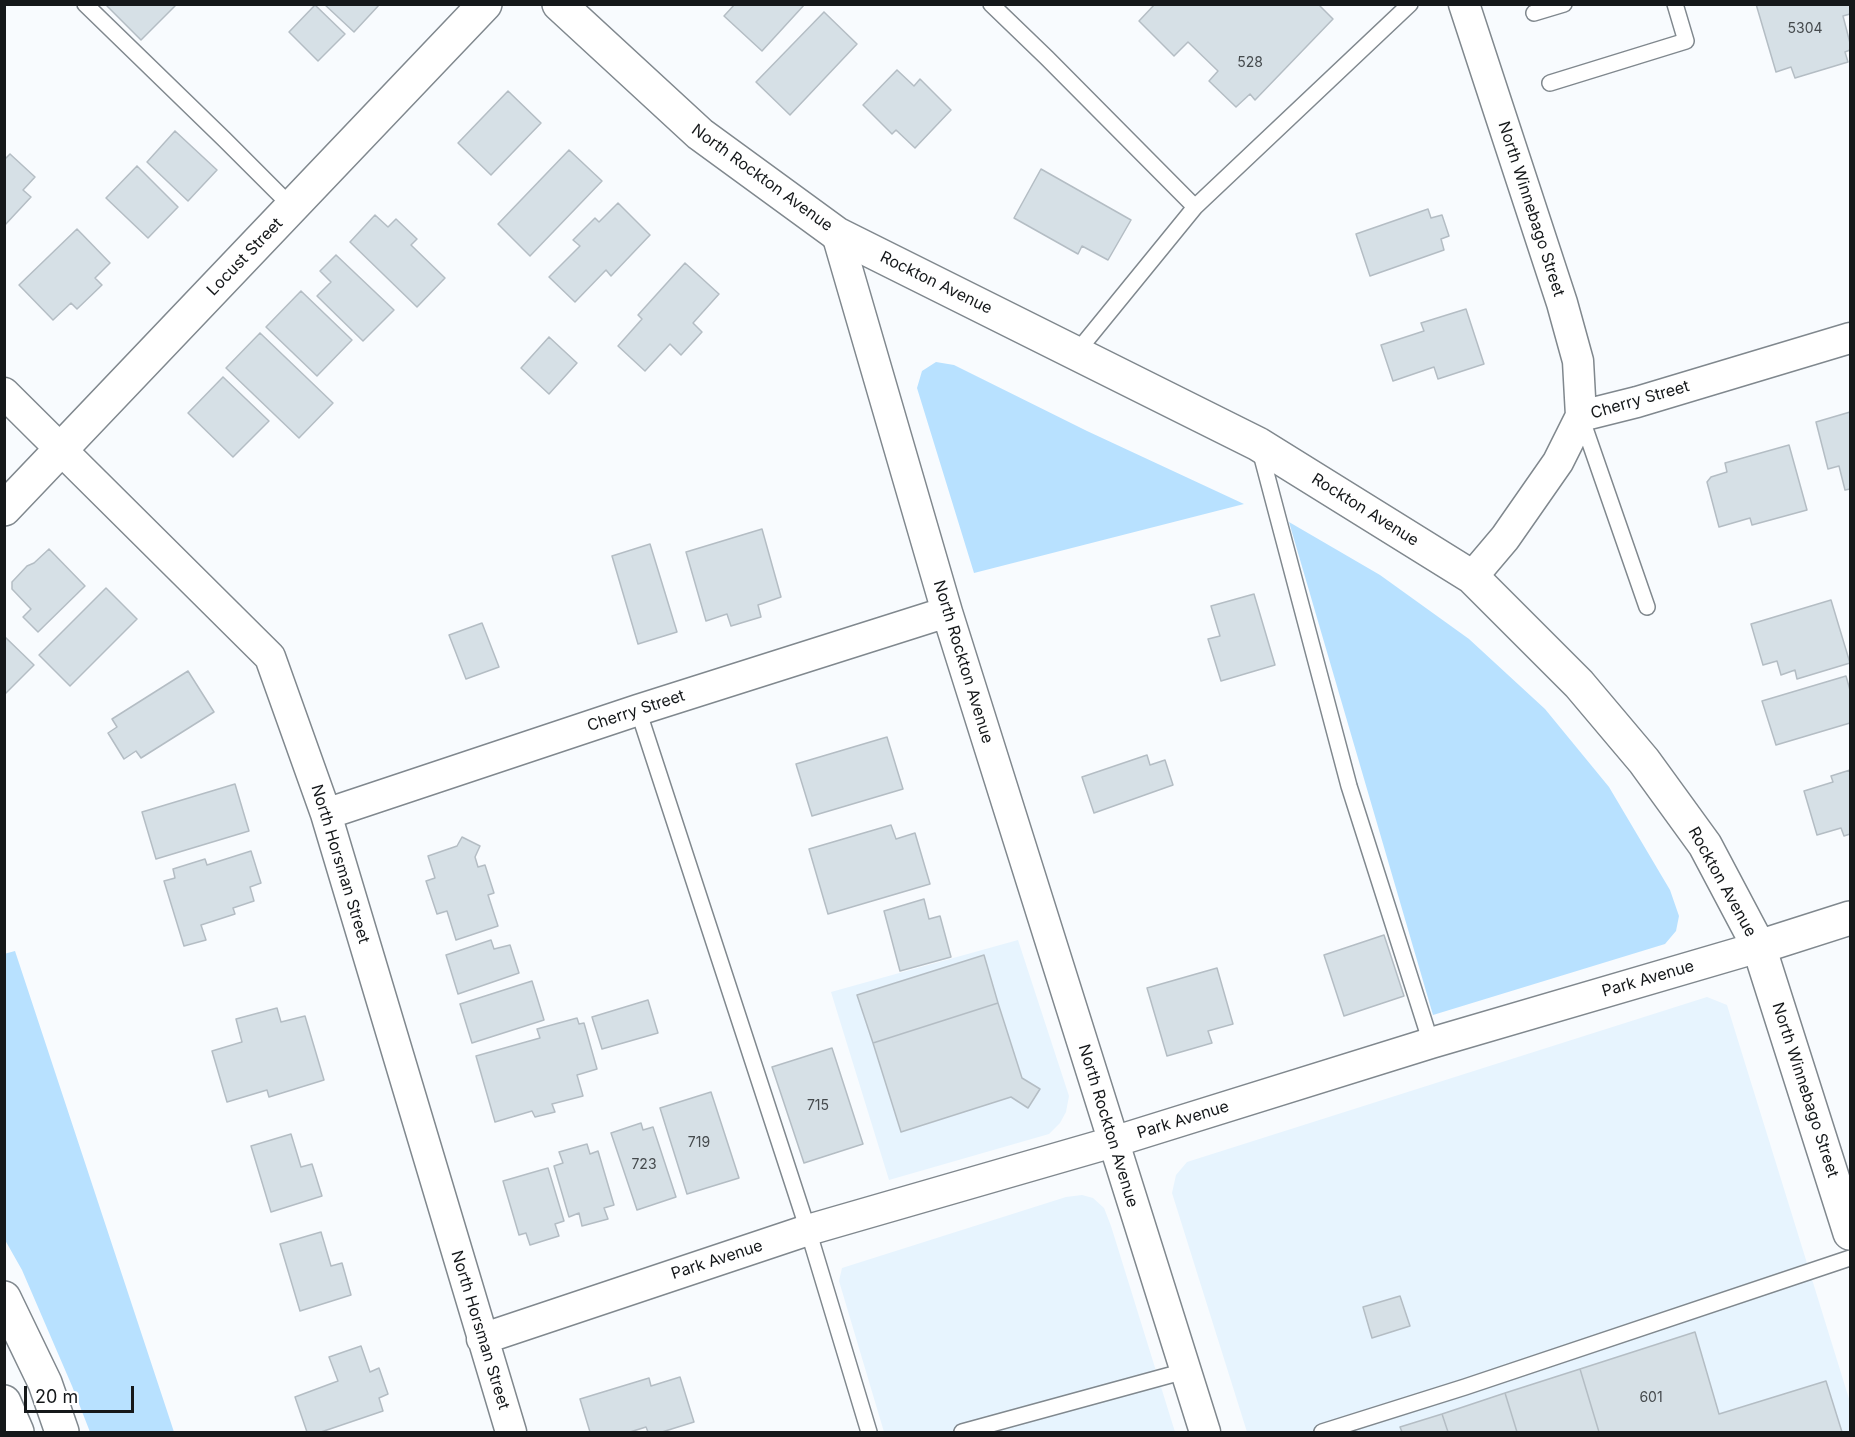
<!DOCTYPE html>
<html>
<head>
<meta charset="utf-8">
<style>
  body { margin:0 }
  #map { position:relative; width:1855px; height:1437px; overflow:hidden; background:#f8fbfe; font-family:Inter,sans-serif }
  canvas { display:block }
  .frame { position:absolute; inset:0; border:6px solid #15181a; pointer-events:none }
  .scale { position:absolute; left:24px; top:1386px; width:110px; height:27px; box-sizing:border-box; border:3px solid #15181a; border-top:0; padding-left:8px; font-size:18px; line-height:21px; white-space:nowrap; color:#15181a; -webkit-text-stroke:4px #fff; paint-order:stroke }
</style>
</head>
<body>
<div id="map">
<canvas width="1855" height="1437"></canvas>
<div class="frame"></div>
<div class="scale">20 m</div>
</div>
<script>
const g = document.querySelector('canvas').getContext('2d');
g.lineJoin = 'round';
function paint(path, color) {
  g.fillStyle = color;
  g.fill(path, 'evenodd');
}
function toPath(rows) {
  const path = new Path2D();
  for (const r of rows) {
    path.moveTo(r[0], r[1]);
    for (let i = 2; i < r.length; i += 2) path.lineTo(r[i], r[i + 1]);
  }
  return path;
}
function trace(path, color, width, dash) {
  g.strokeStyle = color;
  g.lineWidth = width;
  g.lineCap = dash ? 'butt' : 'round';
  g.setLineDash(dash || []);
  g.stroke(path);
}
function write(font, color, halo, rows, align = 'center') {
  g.font = font + ' Inter,sans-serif';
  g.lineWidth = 4.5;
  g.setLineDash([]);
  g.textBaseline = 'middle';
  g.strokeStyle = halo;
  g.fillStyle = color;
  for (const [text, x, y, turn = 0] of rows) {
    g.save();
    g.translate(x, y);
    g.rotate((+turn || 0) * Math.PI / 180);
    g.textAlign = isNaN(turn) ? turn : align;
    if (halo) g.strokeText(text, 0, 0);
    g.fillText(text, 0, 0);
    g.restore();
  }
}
const built = toPath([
  [1018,940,1069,1096,1066,1112,1060,1123,1049,1134,889,1180,831,992],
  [1707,997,1727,1005,1850,1402,1850,1432,1247,1432,1172,1193,1176,1175,1187,1162],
  [1082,1195,1093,1198,1104,1208,1111,1226,1175,1432,884,1432,839,1281,842,1268,1066,1197]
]);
const green = toPath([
  [936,362,954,365,1087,431,1244,504,974,573,917,388,922,371],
  [1289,522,1380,575,1469,639,1545,709,1609,787,1670,890,1679,916,1676,931,1665,944,1433,1015],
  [15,951,174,1432,90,1432,72,1386,22,1270,5,1240,4,954]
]);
const building = toPath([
  [109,4,174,4,175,6,141,40,107,6,109,4],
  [324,4,380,4,354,32,324,4],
  [735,4,805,4,762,51,724,16,735,4],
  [1155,4,1318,4,1333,19,1255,100,1250,94,1236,107,1209,81,1218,71,1188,42,1174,56,1139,21,1155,4],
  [1756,4,1850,4,1850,14,1843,16,1850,43,1850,50,1845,52,1848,62,1795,78,1791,67,1776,72,1756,4],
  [315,5,345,34,318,61,289,32,315,5],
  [824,12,857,44,790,115,756,82,824,12],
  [897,70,914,86,920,79,951,110,915,148,896,130,892,134,863,105,897,70],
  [508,91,541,123,491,175,458,143,508,91],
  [175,131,217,170,188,201,147,162,175,131],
  [569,150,602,181,530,256,498,224,569,150],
  [10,154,35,177,23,190,31,197,4,226,4,160,10,154],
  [137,166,178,207,148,238,106,198,137,166],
  [1041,169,1131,220,1108,260,1082,246,1078,254,1014,218,1041,169],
  [618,203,650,235,611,276,606,270,575,302,549,277,580,246,573,240,595,218,599,222,618,203],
  [1428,209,1431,218,1442,215,1449,236,1441,239,1444,250,1370,276,1356,234,1428,209],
  [375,215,388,227,396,219,417,239,411,245,445,278,417,307,350,242,375,215],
  [77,229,110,263,95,278,102,285,77,309,71,303,53,320,19,285,77,229],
  [336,255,394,310,363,341,317,296,331,282,320,271,336,255],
  [685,263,719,294,693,323,702,332,681,355,670,344,645,371,618,346,642,319,638,315,685,263],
  [301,291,352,340,317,376,266,327,301,291],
  [1466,309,1484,364,1438,379,1434,367,1393,381,1381,345,1424,331,1421,323,1466,309],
  [260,333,333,403,299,438,226,368,260,333],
  [549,337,577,363,549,394,521,368,549,337],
  [223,377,269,421,233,457,188,413,223,377],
  [1850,412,1850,489,1845,490,1839,466,1828,469,1816,422,1850,412],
  [1789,445,1807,510,1752,525,1750,518,1719,527,1707,482,1711,477,1727,472,1725,463,1789,445],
  [762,529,781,597,758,605,761,617,731,626,727,614,706,621,686,552,762,529],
  [650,544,677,632,638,644,612,556,650,544],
  [49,549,85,586,38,632,23,617,31,609,12,589,12,582,27,566,34,563,49,549],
  [106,588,137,619,70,686,39,655,106,588],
  [1254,594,1275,665,1221,681,1208,639,1220,636,1211,606,1254,594],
  [1831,600,1850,663,1797,679,1795,670,1781,675,1777,661,1763,665,1751,624,1831,600],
  [482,623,499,667,466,679,449,635,482,623],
  [4,636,34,665,5,694,4,694,4,636],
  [188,671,214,712,141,758,136,751,124,759,108,733,117,727,112,719,188,671],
  [1846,676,1850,690,1850,723,1776,745,1762,701,1846,676],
  [887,737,903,789,812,816,796,764,887,737],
  [1147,755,1150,765,1165,760,1173,785,1094,813,1082,777,1147,755],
  [1850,770,1850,834,1844,836,1841,828,1817,835,1804,791,1833,782,1831,776,1850,770],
  [235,784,249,831,156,859,142,812,235,784],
  [891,825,896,839,915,833,930,884,828,914,809,849,891,825],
  [462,837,480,846,475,857,478,867,485,865,494,893,488,895,498,926,456,940,447,911,437,914,426,881,435,878,428,856,457,846,462,837],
  [251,851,261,883,250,887,254,901,233,908,235,914,201,925,206,940,184,946,164,881,175,878,173,869,205,859,207,865,251,851],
  [924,899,929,919,940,916,951,957,900,971,884,911,924,899],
  [1384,935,1404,996,1344,1016,1324,955,1384,935],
  [491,940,494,949,510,945,519,973,458,994,446,955,491,940],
  [984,955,998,1003,873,1043,857,995,984,955],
  [1217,968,1233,1024,1208,1031,1212,1043,1167,1056,1147,988,1217,968],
  [532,981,544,1020,472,1043,460,1004,532,981],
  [648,1000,658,1033,602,1049,592,1017,648,1000],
  [998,1003,1022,1078,1040,1089,1028,1108,1011,1097,901,1132,873,1043,998,1003],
  [277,1008,281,1022,305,1016,324,1080,269,1097,267,1090,227,1102,212,1051,242,1042,236,1019,277,1008],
  [577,1018,579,1024,584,1023,597,1069,577,1075,583,1096,552,1104,555,1112,535,1117,532,1111,495,1122,476,1056,540,1038,537,1029,577,1018],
  [832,1048,863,1144,804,1163,772,1067,832,1048],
  [711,1092,739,1178,687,1194,660,1108,711,1092],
  [641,1123,643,1130,653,1127,676,1197,637,1210,611,1133,641,1123],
  [291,1134,301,1167,312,1164,322,1196,271,1212,251,1146,291,1134],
  [587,1144,590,1154,598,1151,614,1205,604,1208,608,1219,582,1226,579,1213,569,1217,554,1166,563,1163,559,1152,587,1144],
  [548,1168,564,1221,555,1224,559,1236,530,1245,526,1233,519,1235,503,1181,548,1168],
  [321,1232,331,1266,342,1263,351,1295,300,1311,280,1244,321,1232],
  [1400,1296,1410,1326,1372,1338,1363,1307,1400,1296],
  [1695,1332,1719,1414,1826,1381,1842,1432,1599,1432,1580,1369,1695,1332],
  [361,1346,370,1372,379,1368,388,1394,379,1398,383,1411,321,1432,307,1432,295,1397,338,1381,329,1357,361,1346],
  [1580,1369,1599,1432,1517,1432,1505,1393,1580,1369],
  [680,1377,694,1422,662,1432,648,1432,646,1427,630,1432,590,1432,580,1399,649,1378,651,1386,680,1377],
  [1505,1393,1517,1432,1448,1432,1442,1414,1505,1393],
  [1442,1414,1448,1432,1402,1432,1400,1427,1442,1414]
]);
const lane = toPath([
  [85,4,224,139,292,207],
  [991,4,1047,58,1195,207,1076,353],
  [1534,13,1564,4],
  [1550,83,1686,41,1675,4],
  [1195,207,1410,4],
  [1581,417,1647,607],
  [1260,450,1349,786,1431,1043],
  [638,710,808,1230,869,1432],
  [962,1432,1185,1371],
  [1322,1432,1465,1387,1850,1258]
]);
const street = toPath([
  [1464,4,1562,303,1578,361,1581,416],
  [837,234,947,612,1205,1432],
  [4,393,270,657,326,814,511,1432],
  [1472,577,1505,538,1558,462,1581,416,1637,402,1850,338],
  [326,814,638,710,947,612],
  [482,1339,808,1230,1113,1142,1431,1043,1759,947]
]);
const secondary = toPath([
  [559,4,700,134,837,234,1258,444,1472,577,1579,684,1644,761,1705,845,1759,947,1850,1233],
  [4,509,485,4],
  [1759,947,1850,918]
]);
const primary = toPath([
  [4,1298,45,1383,62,1432],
  [4,1402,17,1432]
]);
const numberNames = [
  ["5304",1805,29],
  ["528",1250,63],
  ["715",818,1106],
  ["719",699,1143],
  ["723",644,1165],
  ["601",1651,1398]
];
const streetNames = [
  ["North Rockton Avenue",762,178,36],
  ["North Winnebago Street",1531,209,72],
  ["Locust Street",245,257,-46],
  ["Rockton Avenue",936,283,26],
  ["Cherry Street",1640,400,-16],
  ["Rockton Avenue",1365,510,32],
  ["North Rockton Avenue",963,662,73],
  ["Cherry Street",636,711,-18],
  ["North Horsman Street",340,864,73],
  ["Rockton Avenue",1722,882,61],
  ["Park Avenue",1648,979,-16],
  ["North Winnebago Street",1805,1090,72],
  ["Park Avenue",1183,1120,-17],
  ["North Rockton Avenue",1108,1126,73],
  ["Park Avenue",717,1260,-18],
  ["North Horsman Street",480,1330,73]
];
paint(built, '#e7f4fe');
paint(green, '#b8e1ff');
paint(building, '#d6e0e6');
trace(building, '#b4bdc4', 1.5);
trace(lane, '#80888e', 18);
trace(street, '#80888e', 33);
trace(secondary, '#80888e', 36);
trace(primary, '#80888e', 36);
trace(lane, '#fff', 15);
trace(street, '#fff', 30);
trace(secondary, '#fff', 33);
trace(primary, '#fff', 33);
write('14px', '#454a4d', null, numberNames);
write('16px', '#15181a', '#fff', streetNames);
</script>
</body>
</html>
